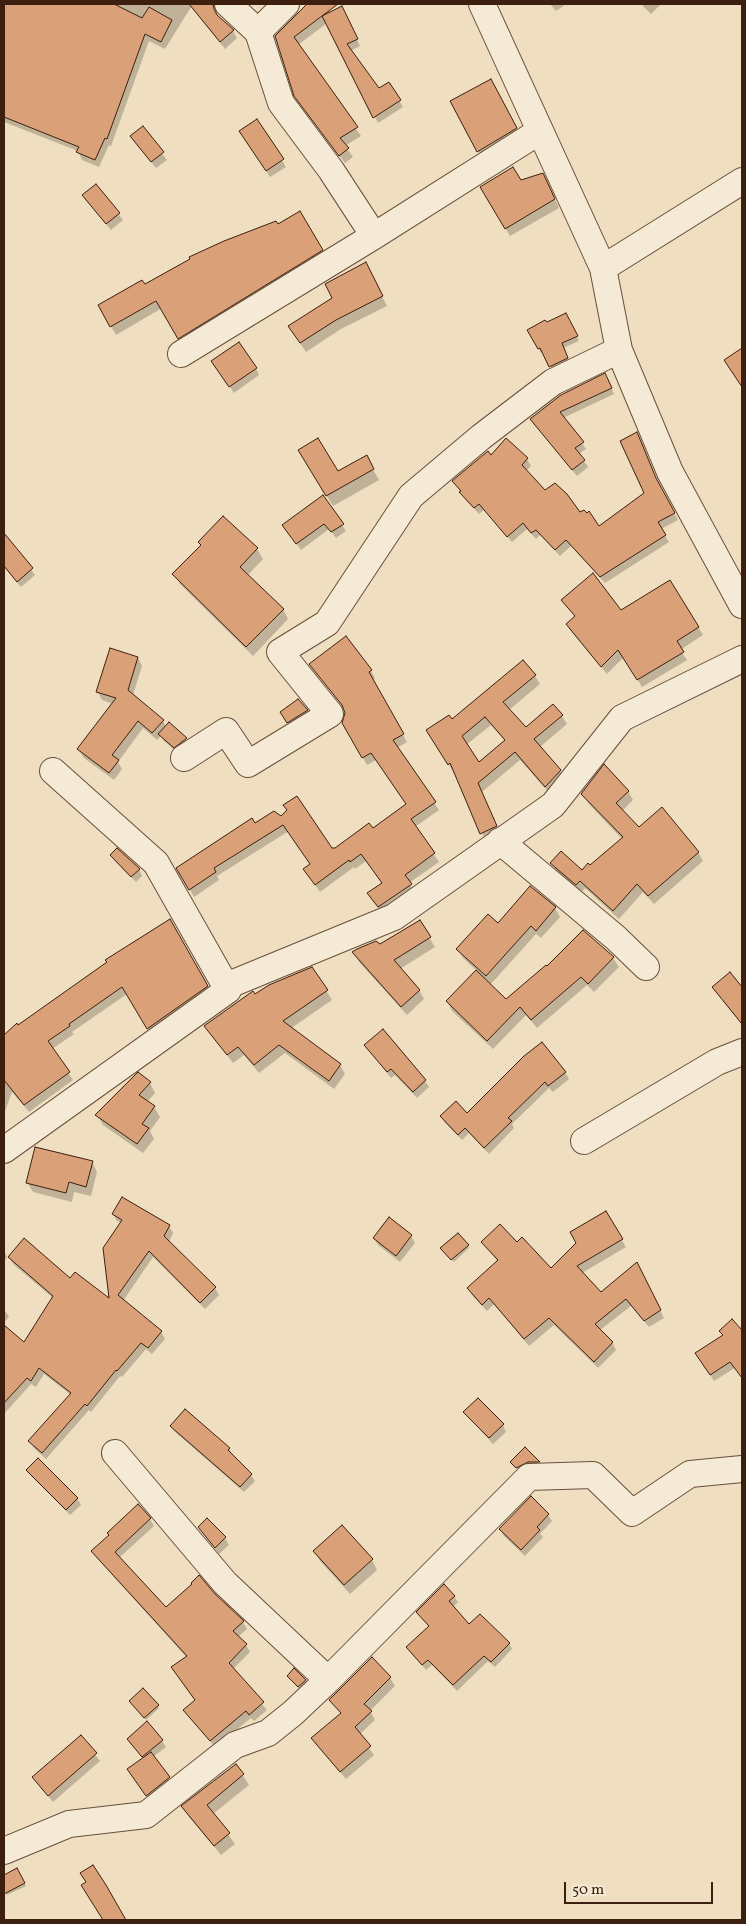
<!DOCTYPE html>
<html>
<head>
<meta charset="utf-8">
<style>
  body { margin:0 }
  #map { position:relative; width:746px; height:1924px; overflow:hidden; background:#efdfc0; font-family:Vollkorn,serif }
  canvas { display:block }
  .frame { position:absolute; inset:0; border:5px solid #3c1f0f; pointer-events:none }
  .scale { position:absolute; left:564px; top:1882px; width:149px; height:22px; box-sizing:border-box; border:2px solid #3c1f0f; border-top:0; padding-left:6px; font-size:15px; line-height:18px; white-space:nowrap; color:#3c1f0f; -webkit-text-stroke:4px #f5ead6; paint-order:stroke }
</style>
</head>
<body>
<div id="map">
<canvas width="746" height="1924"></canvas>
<div class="frame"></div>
<div class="scale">50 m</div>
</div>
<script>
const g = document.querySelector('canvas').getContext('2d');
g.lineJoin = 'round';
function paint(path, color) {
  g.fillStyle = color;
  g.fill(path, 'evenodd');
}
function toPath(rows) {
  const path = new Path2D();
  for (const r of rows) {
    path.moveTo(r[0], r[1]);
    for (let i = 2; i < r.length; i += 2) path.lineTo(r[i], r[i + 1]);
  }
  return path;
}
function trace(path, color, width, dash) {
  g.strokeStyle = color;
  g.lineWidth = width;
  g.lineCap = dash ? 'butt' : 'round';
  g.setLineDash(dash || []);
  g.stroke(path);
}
const shadow = toPath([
  [4,4,216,4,218,8,217,16,233,31,237,38,225,49,191,7,165,49,149,41,111,146,109,145,99,167,82,160,78,151,4,122],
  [309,4,325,4,331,13,345,14,360,46,350,51,378,89,388,83,403,107,378,123,327,23,298,45,361,136,345,146,353,157,345,163,301,104,277,36],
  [550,4,566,4,556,11],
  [641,4,661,4,651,14],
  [496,91,521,138,484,161,451,101],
  [257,121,286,167,270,177,244,137],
  [142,128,167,160,156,168,132,137],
  [520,181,547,182,559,208,510,236,481,187],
  [96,185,123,220,111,230,88,202],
  [299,213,326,259,184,346,162,308,116,335,99,306,277,225],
  [369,271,387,306,341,329,306,352,295,336],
  [568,318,579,341,563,348,570,362,553,371,544,351,541,353,528,330],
  [217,368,256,368,259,375,234,393],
  [608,381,614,394,563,418,586,449,579,454,588,467,577,476,531,419],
  [640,440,659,486,678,520,661,529,669,542,605,583,571,546,560,556,540,535,536,539,527,529,512,542,484,510,479,514,465,499,454,481,491,456,527,459,531,466,526,471,545,492,599,528,645,493],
  [366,457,379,480,333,506,305,461,338,472],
  [323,497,346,531,336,538,329,529,301,550,288,532],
  [223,517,257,549,263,559,247,576,283,609,288,619,253,656,180,584,174,574,202,546,200,542],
  [8,540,35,575,21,587,4,567,4,544],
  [670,582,703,635,680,650,687,660,642,687,624,657,607,674,572,632,567,624,575,617,563,600,621,612],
  [346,638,371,671,375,678,372,681,407,742,397,748,439,810,415,827,439,862,409,883,415,893,383,914,373,901,383,884,366,861,355,869,354,867,320,892,304,869,311,864,289,831,217,876,219,880,194,897,178,868,274,812,331,849,335,849,373,830,407,805,376,760,367,765,343,723,346,713,345,709,310,664],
  [138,658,142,666,133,695,163,721,166,727,169,724,186,739,190,745,178,753,164,741,161,736,157,740,143,728,118,762,122,769,114,780,84,758,79,750,113,704,102,700,98,692],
  [535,676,540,684,509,710,526,729,553,705,562,716,567,724,540,747,560,771,565,780,551,795,520,760,482,792,501,835,486,842,455,772,454,773,428,730,451,721],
  [491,725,505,741,478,764,466,745],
  [307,711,308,713,290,725,281,712],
  [628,791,633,800,622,811,639,828,698,852,703,861,654,904,643,892,619,919,585,888,581,893,557,872,552,863,582,872,622,839,588,803,583,794],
  [112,855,139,869,142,876,136,882,115,861],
  [530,888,555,908,560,917,541,938,536,934,490,985,506,1000,547,968,583,932,613,958,619,967,594,992,587,985,537,1028,526,1015,493,1049,452,1011,447,1001,477,971,463,958,458,949,498,925],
  [170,921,211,994,152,1036,127,994,72,1032,74,1034,52,1049,73,1080,29,1112,12,1092,4,1114,4,1036,17,1025,18,1027],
  [419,922,435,947,400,969,419,990,424,999,407,1015,359,962,354,953,379,946],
  [312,968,332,1000,290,1029,340,1065,345,1074,334,1089,285,1053,259,1073,244,1055,233,1063,205,1026,255,996],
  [730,974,742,989,742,1025,713,988],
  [365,1045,425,1081,429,1087,417,1098,395,1075,391,1078],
  [565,1072,569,1079,553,1092,549,1088,512,1124,514,1128,489,1154,469,1133,462,1140,445,1123,441,1116,467,1114],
  [150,1083,155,1093,147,1102,154,1107,160,1117,150,1131,154,1139,143,1153,103,1125,97,1115],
  [92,1162,97,1172,91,1196,74,1192,72,1202,33,1192,27,1182],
  [122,1199,169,1226,173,1233,169,1242,215,1288,219,1295,205,1309,153,1257,123,1301,161,1332,165,1339,152,1354,146,1349,122,1377,120,1376,91,1412,89,1410,46,1459,34,1448,30,1441,71,1395,44,1374,36,1387,31,1384,4,1414,4,1327,24,1344,53,1298,13,1264,9,1257,71,1280,110,1300,121,1223,117,1221,113,1214],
  [605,1212,626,1247,582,1273,601,1293,641,1271,664,1318,649,1327,631,1306,600,1330,612,1342,616,1350,598,1368,554,1325,529,1346,494,1304,487,1311,473,1296,469,1289,498,1262,482,1242,517,1244,551,1269],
  [389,1219,411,1236,415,1243,400,1262,378,1245,374,1238],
  [468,1246,469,1248,454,1262,444,1251],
  [4,1251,7,1257,4,1262],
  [4,1309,9,1317,4,1322],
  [732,1321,742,1332,742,1360,733,1369,714,1381,701,1360,724,1337,721,1331],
  [465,1412,503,1425,506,1432,493,1444,469,1418],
  [171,1427,229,1448,232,1455,251,1475,255,1481,244,1492,175,1432],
  [525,1449,542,1468,521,1474,512,1463],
  [28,1470,77,1498,81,1505,70,1515,32,1477],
  [548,1515,552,1521,540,1534,543,1537,525,1556,504,1536,500,1529],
  [150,1519,154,1526,119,1558,166,1609,214,1595,243,1622,247,1629,238,1637,246,1645,250,1652,233,1669,267,1710,254,1721,251,1718,215,1747,185,1710,196,1701,187,1658,97,1558,93,1552],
  [207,1520,225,1538,229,1545,219,1554,199,1528],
  [315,1551,372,1560,377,1570,350,1594,320,1561],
  [454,1596,458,1602,453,1607,469,1626,509,1643,512,1649,495,1667,488,1661,457,1691,432,1665,426,1670,407,1647,430,1628,418,1613],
  [372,1659,390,1678,395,1686,370,1711,375,1720,359,1735,374,1755,346,1779,318,1746,313,1738,341,1714,331,1700],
  [294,1670,305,1681,309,1687,303,1693,288,1676],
  [130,1701,158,1706,159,1708,146,1720],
  [81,1736,100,1761,53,1802,33,1777],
  [128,1739,162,1741,166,1747,153,1757,172,1784,151,1801,132,1776,143,1759],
  [236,1765,249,1785,213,1814,235,1844,221,1855,189,1817,183,1807],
  [17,1870,26,1886,7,1895,4,1889,4,1876]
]);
const building = toPath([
  [4,4,114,4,142,18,149,7,172,20,161,42,145,34,107,139,105,138,95,160,76,152,79,147,4,117,4,4],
  [189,4,213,4,214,9,217,15,234,30,220,42,189,4],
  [307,4,338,4,294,37,358,127,340,138,349,148,339,156,294,96,275,36,307,4],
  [342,6,358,39,347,44,379,88,389,82,401,100,373,118,322,16,342,6],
  [491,79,517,128,477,152,450,101,491,79],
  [257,119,284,159,266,171,239,131,257,119],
  [143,126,164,152,151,162,130,136,143,126],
  [513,167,521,180,543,173,555,199,505,229,480,187,513,167],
  [96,184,120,213,106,224,82,195,96,184],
  [300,211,323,250,178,339,156,301,110,327,98,305,142,280,145,284,190,259,189,257,224,241,276,221,278,224,300,211],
  [366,262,383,296,336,320,300,343,288,326,332,298,325,284,366,262],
  [566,313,578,336,562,343,568,358,549,367,540,348,538,349,527,330,545,320,547,322,566,313],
  [239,342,257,368,229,387,211,361,239,342],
  [742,348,742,387,724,360,742,348],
  [605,373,612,388,560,412,584,442,575,448,585,460,572,470,530,419,561,395,605,373],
  [637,432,656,478,675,513,658,522,666,535,600,577,566,540,555,550,536,530,531,533,523,523,507,537,479,504,474,508,459,492,461,491,452,481,488,451,491,455,506,438,528,458,522,465,545,490,555,483,567,494,580,512,584,510,587,513,589,511,599,526,644,493,620,441,637,432],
  [318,438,338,471,367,455,374,469,326,496,298,450,318,438],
  [323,495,344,524,331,532,324,524,296,544,282,525,323,495],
  [223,516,258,548,240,567,284,609,246,647,172,574,201,545,198,542,223,516],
  [4,533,33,568,17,582,4,566,4,533],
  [593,573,621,610,670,580,699,627,677,641,684,652,637,680,618,650,601,667,566,624,575,616,561,600,593,573],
  [346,636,372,670,369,672,404,734,393,740,436,802,411,819,435,853,405,875,412,884,378,907,367,893,382,883,361,854,350,862,349,860,315,885,303,869,310,864,283,825,214,868,216,872,189,890,176,868,252,818,255,823,274,811,281,816,287,810,283,805,297,796,332,848,335,848,369,823,373,828,406,804,371,753,362,758,342,723,345,713,342,705,309,664,346,636],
  [110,648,138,657,128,690,164,720,152,733,138,721,112,755,119,760,109,773,77,749,116,698,96,692,110,648],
  [523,660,536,675,503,702,526,727,553,704,563,715,534,739,561,770,545,787,515,752,478,783,497,826,480,834,450,763,448,765,426,730,449,715,452,719,523,660],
  [485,717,505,740,479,762,462,736,485,717],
  [298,699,308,710,287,723,280,712,298,699],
  [169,722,187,738,174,748,158,734,169,722],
  [604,764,629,791,616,803,639,827,662,807,699,852,648,896,637,884,613,911,580,881,576,885,550,863,561,851,582,870,588,863,590,865,623,837,581,794,604,764],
  [117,848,140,869,131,877,110,855,117,848],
  [530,886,556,907,536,931,531,926,486,976,456,949,488,914,498,923,530,886],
  [170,919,208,986,147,1029,122,987,69,1024,70,1026,48,1041,70,1072,24,1105,4,1080,4,1035,17,1023,18,1025,107,962,105,960,170,919],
  [420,920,431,937,394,960,420,990,401,1007,352,952,357,949,376,941,380,944,420,920],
  [583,930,614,957,588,984,581,977,531,1020,520,1007,487,1041,446,1001,476,970,506,999,546,965,547,966,583,930],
  [312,967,328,990,283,1021,341,1064,329,1081,279,1045,254,1065,238,1047,227,1055,204,1026,253,991,255,994,269,985,312,967],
  [730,972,742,987,742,1024,712,987,730,972],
  [383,1029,426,1080,413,1092,391,1069,387,1072,364,1045,383,1029],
  [542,1042,566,1072,548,1086,545,1082,508,1118,512,1121,484,1148,465,1128,458,1135,440,1116,456,1101,467,1113,524,1056,542,1042],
  [138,1072,151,1082,139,1095,155,1106,142,1124,149,1128,137,1144,95,1115,138,1072],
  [35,1147,93,1161,86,1187,69,1182,66,1193,26,1183,35,1147],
  [122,1197,170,1225,164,1236,216,1287,200,1303,149,1251,118,1295,162,1331,148,1348,141,1343,117,1371,116,1370,87,1406,85,1404,42,1453,28,1441,71,1393,39,1368,31,1381,27,1378,4,1403,4,1325,24,1342,53,1296,8,1257,24,1238,70,1278,75,1272,109,1298,103,1248,122,1220,112,1214,122,1197],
  [606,1211,623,1239,577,1266,601,1292,637,1262,661,1310,644,1321,626,1299,595,1324,613,1342,594,1362,549,1318,524,1339,489,1298,482,1305,467,1288,498,1260,481,1242,500,1224,517,1242,522,1237,551,1268,576,1243,570,1232,606,1211],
  [389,1217,412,1235,396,1256,373,1238,389,1217],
  [458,1233,469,1245,451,1260,440,1248,458,1233],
  [732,1319,742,1330,742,1378,730,1362,710,1375,695,1353,723,1335,719,1331,732,1319],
  [478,1398,504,1424,489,1438,463,1412,478,1398],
  [185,1409,230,1448,228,1450,252,1474,240,1487,170,1426,185,1409],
  [525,1447,540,1462,528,1462,516,1468,510,1462,525,1447],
  [38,1458,78,1498,66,1510,26,1470,38,1458],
  [531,1496,549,1514,537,1527,540,1530,521,1550,499,1529,531,1496],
  [138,1504,151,1518,115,1552,166,1607,192,1584,191,1583,199,1575,215,1594,244,1621,233,1631,247,1644,229,1663,264,1702,249,1715,246,1711,210,1741,183,1710,195,1700,171,1667,187,1656,91,1551,109,1535,107,1533,138,1504],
  [207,1518,226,1537,215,1548,198,1527,207,1518],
  [342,1525,373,1559,344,1585,313,1551,342,1525],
  [444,1584,455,1596,449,1601,469,1624,480,1614,510,1643,491,1662,484,1656,453,1685,428,1660,422,1665,406,1647,429,1626,416,1612,444,1584],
  [372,1657,391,1677,364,1704,372,1711,355,1727,371,1746,340,1772,311,1738,341,1713,329,1700,372,1657],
  [294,1668,306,1680,298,1687,287,1676,294,1668],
  [143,1688,159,1705,144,1718,129,1701,143,1688],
  [147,1721,163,1740,142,1757,127,1739,147,1721],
  [81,1735,97,1753,48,1796,32,1777,81,1735],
  [151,1752,170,1777,146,1796,127,1769,151,1752],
  [236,1764,244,1774,207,1805,230,1833,214,1846,181,1806,236,1764],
  [93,1865,106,1885,126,1920,103,1920,81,1885,86,1882,80,1873,93,1865],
  [17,1868,25,1883,4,1894,4,1875,17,1868]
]);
const minor = toPath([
  [228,4,258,32,281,103,331,170,374,236],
  [482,4,603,268,619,350,670,472,742,605],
  [258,32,286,4],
  [603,268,742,181],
  [181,354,374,236,540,131],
  [184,758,226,731,248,764,330,714,280,652,327,623,411,496,481,437,553,382,619,350],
  [53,771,156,863,228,990],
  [500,841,616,938,646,967],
  [584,1141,717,1062,742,1052],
  [4,1150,228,990,231,984,394,917,553,805,622,718,742,659],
  [115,1453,225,1583,328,1680],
  [4,1851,69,1824,146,1815,235,1745,268,1733,293,1713,328,1680,529,1477,593,1475,632,1513,690,1474,742,1469]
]);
paint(shadow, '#0003');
paint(building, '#daa077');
trace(building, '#3c1f0f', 1);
trace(minor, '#694f3b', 28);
trace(minor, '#f5ead6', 26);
</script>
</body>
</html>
